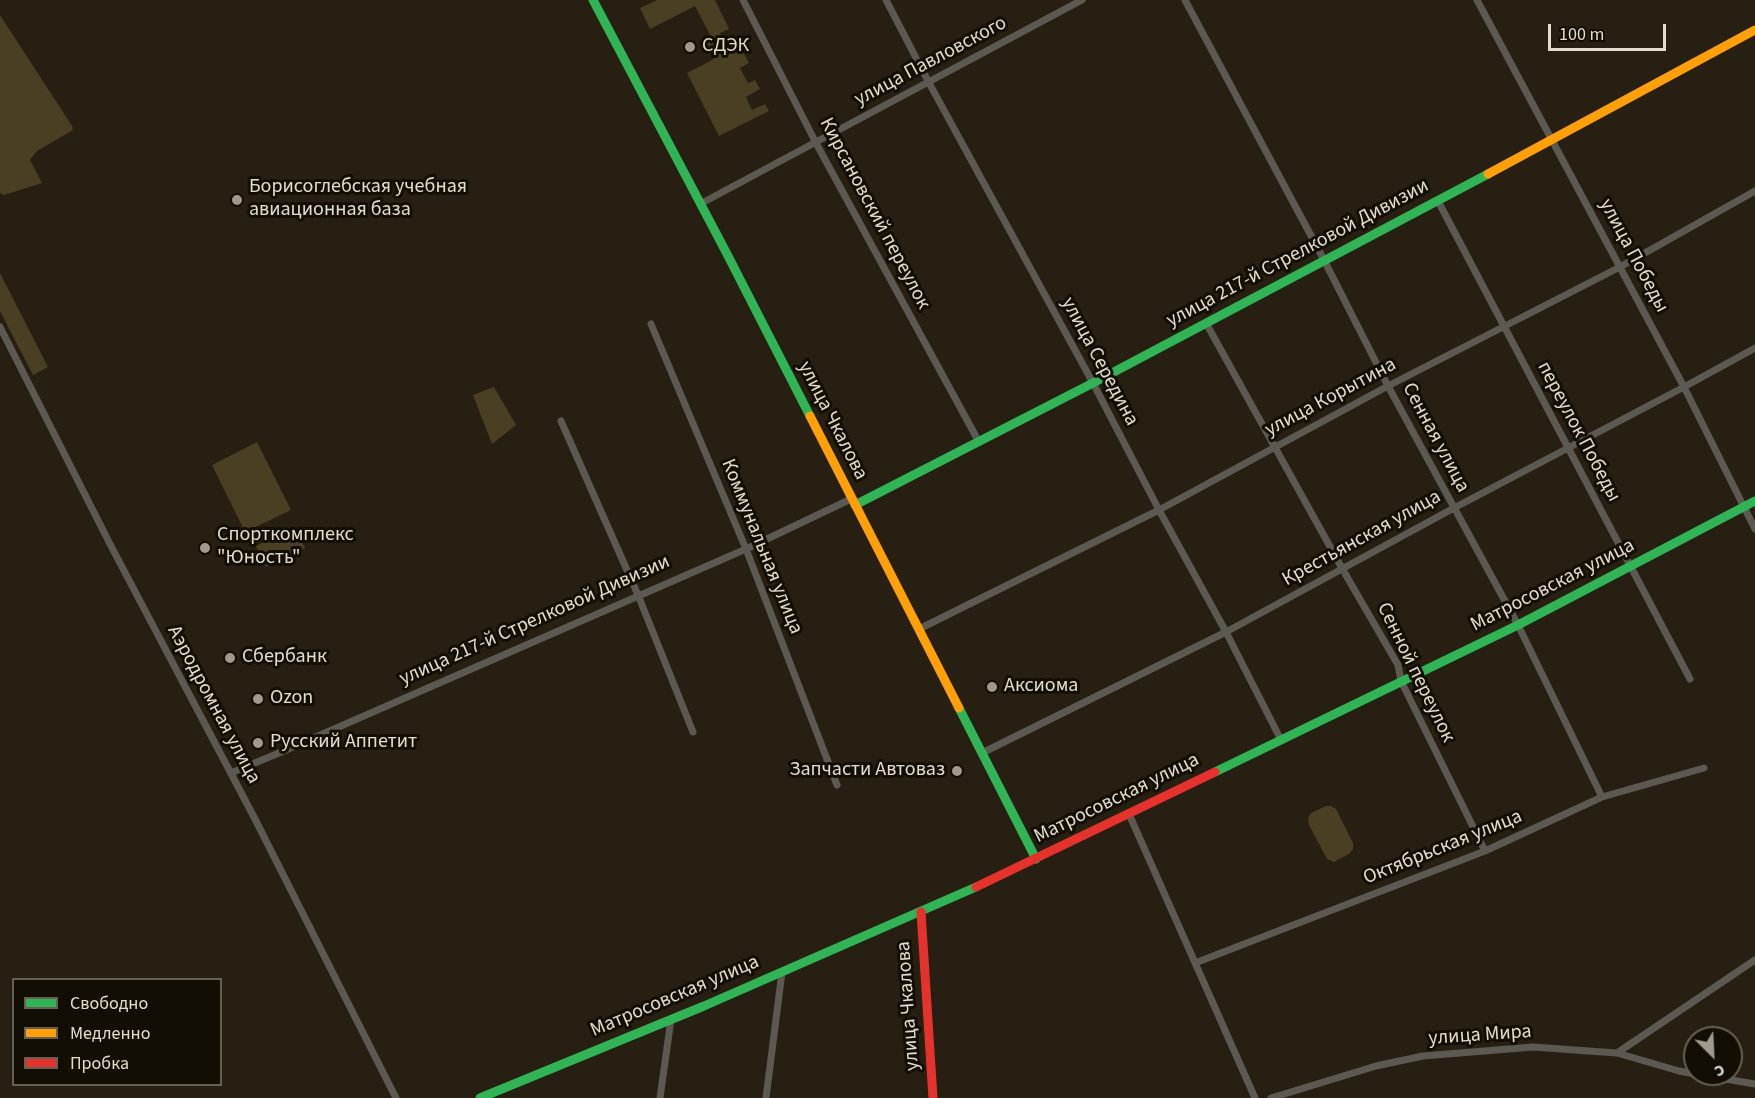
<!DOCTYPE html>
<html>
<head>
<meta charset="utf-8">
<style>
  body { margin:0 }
  #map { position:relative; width:1755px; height:1098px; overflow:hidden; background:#272012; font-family:"Source Sans 3",sans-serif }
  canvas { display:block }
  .legend { position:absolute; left:12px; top:978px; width:210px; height:108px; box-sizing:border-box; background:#130e04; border:2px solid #666054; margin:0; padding:8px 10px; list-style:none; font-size:18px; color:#e3dccd }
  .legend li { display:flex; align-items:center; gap:12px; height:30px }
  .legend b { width:30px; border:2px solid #666054 }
  .north { position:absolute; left:1683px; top:1026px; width:60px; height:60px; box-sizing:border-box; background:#130e04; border:2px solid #666054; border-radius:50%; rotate:156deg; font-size:16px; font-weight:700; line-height:24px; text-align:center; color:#e3dccd }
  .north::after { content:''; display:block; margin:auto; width:21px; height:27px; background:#a19a8c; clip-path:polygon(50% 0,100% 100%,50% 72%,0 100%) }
  .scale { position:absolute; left:1548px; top:24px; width:118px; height:27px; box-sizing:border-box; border:3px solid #e3dccd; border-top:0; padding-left:8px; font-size:18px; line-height:21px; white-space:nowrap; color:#e3dccd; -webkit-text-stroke:4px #130e04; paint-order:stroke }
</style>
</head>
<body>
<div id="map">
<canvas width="1755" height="1098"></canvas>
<ul class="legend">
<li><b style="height:8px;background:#30b455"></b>Свободно</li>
<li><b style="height:8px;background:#ff9f0a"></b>Медленно</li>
<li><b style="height:8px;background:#e5322d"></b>Пробка</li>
</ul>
<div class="north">С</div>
<div class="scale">100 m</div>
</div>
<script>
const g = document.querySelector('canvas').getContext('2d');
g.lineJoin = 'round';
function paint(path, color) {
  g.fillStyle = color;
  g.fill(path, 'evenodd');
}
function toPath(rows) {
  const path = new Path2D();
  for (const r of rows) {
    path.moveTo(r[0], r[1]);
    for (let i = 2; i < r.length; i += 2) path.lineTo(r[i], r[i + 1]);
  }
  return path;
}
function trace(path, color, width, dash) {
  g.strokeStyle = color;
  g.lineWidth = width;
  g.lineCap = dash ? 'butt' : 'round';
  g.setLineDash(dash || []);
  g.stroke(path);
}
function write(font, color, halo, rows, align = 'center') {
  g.font = font + ' "Source Sans 3",sans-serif';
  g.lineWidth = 6;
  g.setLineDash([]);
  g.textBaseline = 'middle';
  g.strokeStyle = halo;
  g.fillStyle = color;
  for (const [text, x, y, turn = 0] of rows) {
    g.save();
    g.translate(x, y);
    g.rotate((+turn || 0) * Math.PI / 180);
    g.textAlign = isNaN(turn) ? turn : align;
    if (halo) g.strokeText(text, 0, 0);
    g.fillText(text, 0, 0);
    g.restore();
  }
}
const green = toPath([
  [657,0,715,0,729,29,720,33,728,51,740,46,749,63,740,68,748,83,755,80,760,89,746,97,752,110,765,104,769,111,719,136,687,73,714,59,704,39,710,35,695,6,650,29,640,8],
  [0,15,72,126,73,130,37,151,30,160,42,183,4,195,0,193],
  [0,273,48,367,33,375,0,311],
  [494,387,516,425,492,444,473,395],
  [257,442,291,510,245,532,212,465],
  [295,527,305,548,266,567,256,546],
  [1326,806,1331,806,1336,809,1353,843,1353,849,1349,854,1334,862,1327,859,1309,825,1308,818,1311,813]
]);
const street = toPath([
  [743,0,816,143,979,442],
  [886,0,928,81,1093,383,1159,510,1226,632,1281,740],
  [1185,0,1324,260,1388,386,1518,625,1602,797],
  [1477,0,1684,387,1755,529],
  [1438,201,1690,679],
  [700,204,1082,0],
  [1206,323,1343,570,1398,665,1401,681,1485,851],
  [651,324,746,549,837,785],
  [0,327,111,546,255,819,396,1098],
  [561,421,638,595,693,732],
  [919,629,1159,510,1388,386,1620,267,1755,191],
  [982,753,1226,632,1454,508,1684,387,1755,348],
  [231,773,286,750,746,549,851,499],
  [1129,814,1255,1098],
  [1195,963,1485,851,1602,797,1704,768],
  [1617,1053,1755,960],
  [1697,1074,1755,1084],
  [660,1098,671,1019],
  [766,1098,782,972],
  [1271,1098,1376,1066,1423,1056,1533,1047,1617,1053,1679,1071,1695,1074]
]);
const fast = toPath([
  [593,0,726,252,810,416],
  [855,505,1093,383,1488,174],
  [959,708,1036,859],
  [1215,772,1518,625,1755,501],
  [480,1098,704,1006,976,887]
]);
const slow = toPath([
  [1488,174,1755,30],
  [810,416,959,708]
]);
const jam = toPath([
  [976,887,1215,772],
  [921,912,933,1098]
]);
const markers = [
  [690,47,6,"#a19a8c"],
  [237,200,6,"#a19a8c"],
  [205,548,6,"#a19a8c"],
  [230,658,6,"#a19a8c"],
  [992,687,6,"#a19a8c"],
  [258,699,6,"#a19a8c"],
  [258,743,6,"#a19a8c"],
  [957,771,6,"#a19a8c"]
];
const poiNames = [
  ["СДЭК",702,47],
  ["Борисоглебская учебная",249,188],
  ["авиационная база",249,211],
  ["Спорткомплекс",217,536],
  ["\"Юность\"",217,559],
  ["Сбербанк",242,658],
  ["Аксиома",1004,687],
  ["Ozon",270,699],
  ["Русский Аппетит",270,743],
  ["Запчасти Автоваз",945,771,"right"]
];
const streetNames = [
  ["улица Павловского",931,62,-28],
  ["Кирсановский переулок",874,214,62],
  ["улица 217-й Стрелковой Дивизии",1298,254,-28],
  ["улица Победы",1633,256,62],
  ["улица Середина",1099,362,62],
  ["улица Корытина",1331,398,-28],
  ["улица Чкалова",832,421,63],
  ["переулок Победы",1578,432,62],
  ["Сенная улица",1435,438,62],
  ["Крестьянская улица",1362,539,-29],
  ["Коммунальная улица",761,547,68],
  ["Матросовская улица",1553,586,-27],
  ["улица 217-й Стрелковой Дивизии",535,621,-24],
  ["Сенной переулок",1415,673,64],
  ["Аэродромная улица",213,705,62],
  ["Матросовская улица",1117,799,-26],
  ["Октябрьская улица",1443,848,-22],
  ["Матросовская улица",675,997,-23],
  ["улица Чкалова",909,1006,-94],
  ["улица Мира",1480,1036,-4]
];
paint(green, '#4a3e23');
trace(street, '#5c5953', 7);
trace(fast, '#30b455', 9);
trace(slow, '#ff9f0a', 9);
trace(jam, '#e5322d', 9);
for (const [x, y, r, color] of markers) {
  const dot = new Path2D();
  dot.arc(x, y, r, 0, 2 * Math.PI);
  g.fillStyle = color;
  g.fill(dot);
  trace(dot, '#130e04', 2);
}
write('20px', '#e3dccd', '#130e04', poiNames, 'left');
write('20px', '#e3dccd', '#130e04', streetNames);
</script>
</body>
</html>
